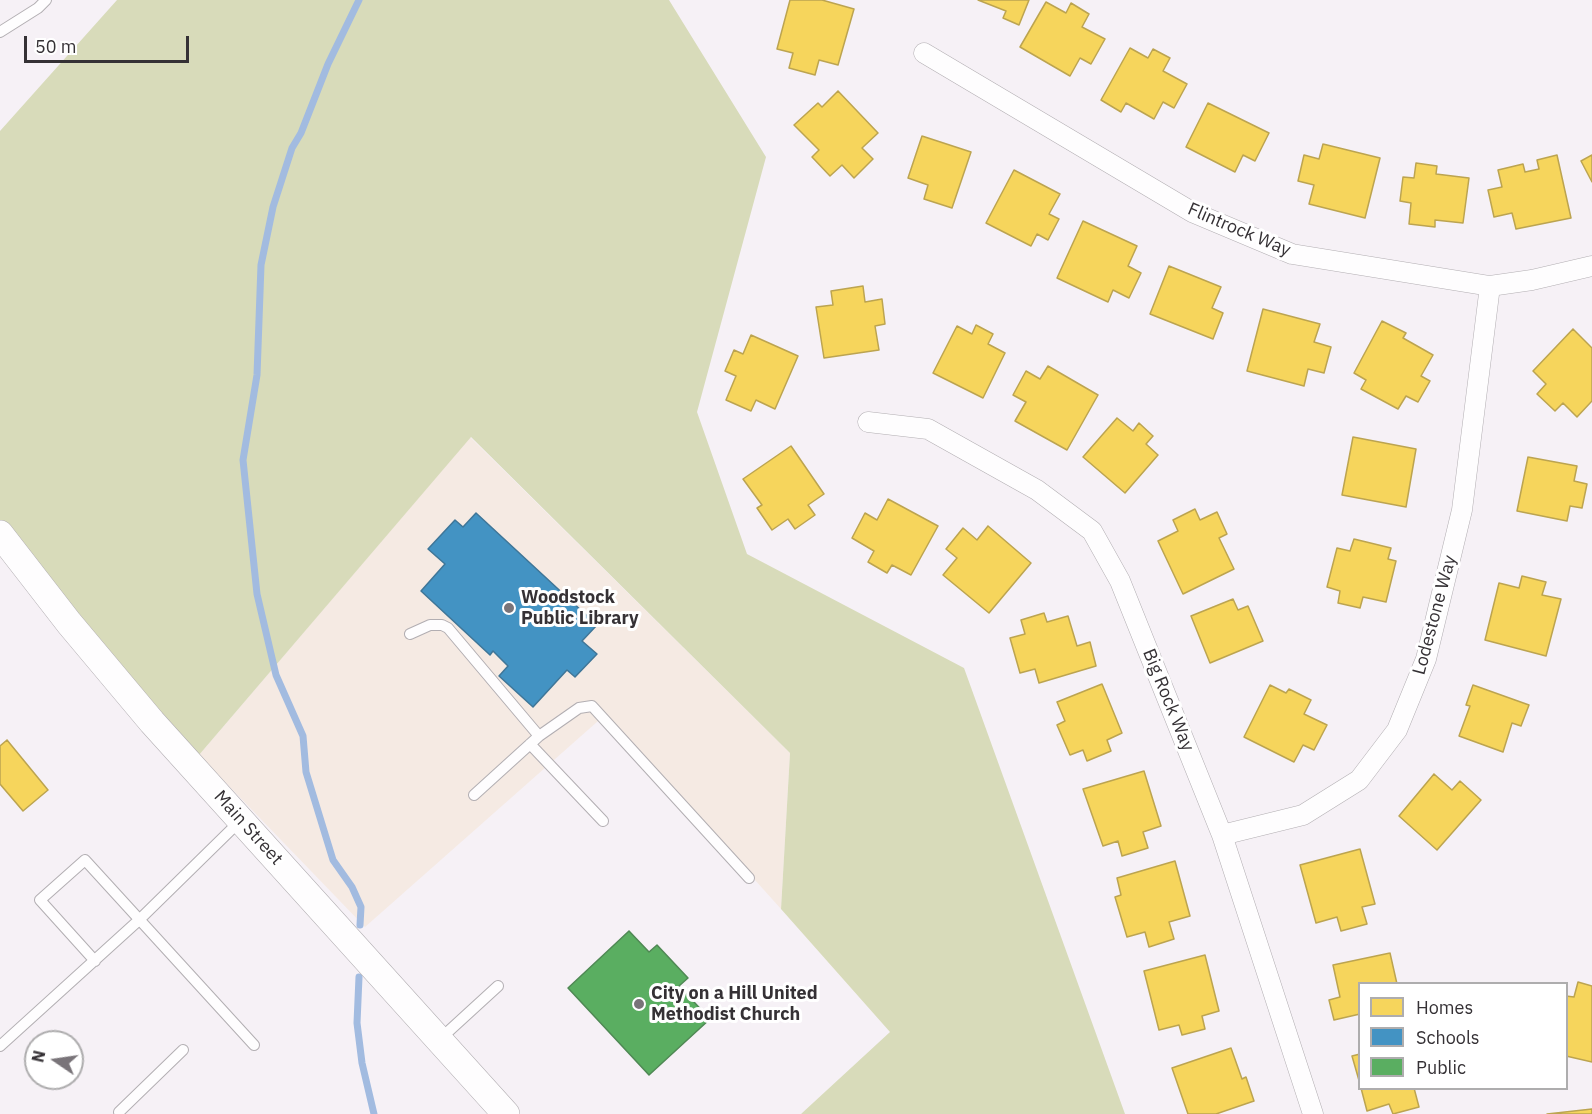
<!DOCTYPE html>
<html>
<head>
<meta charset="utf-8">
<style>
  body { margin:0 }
  #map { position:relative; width:1592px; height:1114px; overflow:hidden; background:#f6f1f6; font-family:"IBM Plex Sans",sans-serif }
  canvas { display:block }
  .legend { position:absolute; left:1358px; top:982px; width:210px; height:108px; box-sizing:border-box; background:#fff; border:2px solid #aeadae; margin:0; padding:8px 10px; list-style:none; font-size:18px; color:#353135 }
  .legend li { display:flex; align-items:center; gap:12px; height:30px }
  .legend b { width:30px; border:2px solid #aeadae }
  .north { position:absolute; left:24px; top:1030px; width:60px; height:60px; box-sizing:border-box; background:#fff; border:2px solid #aeadae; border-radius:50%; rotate:283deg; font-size:16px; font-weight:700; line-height:24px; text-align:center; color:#353135 }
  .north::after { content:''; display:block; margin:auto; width:21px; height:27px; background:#797479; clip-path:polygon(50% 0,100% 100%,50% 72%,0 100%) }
  .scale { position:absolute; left:24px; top:36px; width:165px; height:27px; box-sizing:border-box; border:3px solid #353135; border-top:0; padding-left:8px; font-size:18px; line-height:21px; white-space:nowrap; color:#353135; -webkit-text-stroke:4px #fff; paint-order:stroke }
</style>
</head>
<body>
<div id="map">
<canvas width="1592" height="1114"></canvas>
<ul class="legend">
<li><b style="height:16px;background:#f6d55c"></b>Homes</li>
<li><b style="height:16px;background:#4393c3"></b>Schools</li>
<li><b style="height:16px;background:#5aae61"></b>Public</li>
</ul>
<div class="north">N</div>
<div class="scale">50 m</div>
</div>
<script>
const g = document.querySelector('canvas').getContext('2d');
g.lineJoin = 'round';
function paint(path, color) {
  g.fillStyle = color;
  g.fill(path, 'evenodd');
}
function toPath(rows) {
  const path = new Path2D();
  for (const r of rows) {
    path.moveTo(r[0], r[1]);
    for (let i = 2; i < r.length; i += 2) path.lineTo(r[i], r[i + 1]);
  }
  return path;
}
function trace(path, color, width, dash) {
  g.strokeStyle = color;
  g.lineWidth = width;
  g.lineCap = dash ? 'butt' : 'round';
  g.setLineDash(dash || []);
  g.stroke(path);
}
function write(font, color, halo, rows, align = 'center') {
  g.font = font + ' "IBM Plex Sans",sans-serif';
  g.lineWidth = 6;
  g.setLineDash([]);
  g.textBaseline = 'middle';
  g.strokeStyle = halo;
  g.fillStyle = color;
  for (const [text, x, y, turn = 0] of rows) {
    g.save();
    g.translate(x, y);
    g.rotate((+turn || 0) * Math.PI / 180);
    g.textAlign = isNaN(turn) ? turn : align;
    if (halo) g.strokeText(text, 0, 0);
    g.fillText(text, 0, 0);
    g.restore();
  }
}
const commercial = toPath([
  [470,437,790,753,781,909,606,714,365,927,199,755]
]);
const forest = toPath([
  [117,0,669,0,766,157,697,412,747,554,964,668,1125,1114,801,1114,890,1032,781,909,790,753,471,437,199,755,0,548,0,131]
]);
const homes = toPath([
  [790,0,822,0,854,9,838,65,819,60,815,75,789,68,793,53,777,49,790,0],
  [978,0,1029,0,1019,25,1003,18,1006,11,978,0],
  [1046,2,1066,13,1071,3,1089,14,1082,27,1105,39,1091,64,1080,58,1070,76,1020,47,1046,2],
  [1130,48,1148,58,1153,49,1170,58,1163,71,1187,84,1174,108,1163,102,1154,119,1126,103,1121,112,1101,100,1130,48],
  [838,91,878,133,862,148,873,159,854,178,842,165,830,176,812,157,819,150,794,125,818,103,822,107,838,91],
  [1208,103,1269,133,1255,161,1243,155,1235,172,1186,147,1208,103],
  [922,136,971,152,952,208,924,199,928,185,908,178,922,136],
  [1323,144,1380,158,1365,218,1309,204,1314,185,1298,181,1304,155,1319,159,1323,144],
  [1557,155,1571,218,1516,229,1512,213,1494,217,1488,190,1502,187,1498,170,1523,164,1525,172,1539,169,1537,160,1557,155],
  [1592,155,1592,182,1581,161,1592,155],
  [1416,163,1437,166,1436,174,1469,178,1463,223,1435,220,1435,227,1409,224,1411,203,1400,201,1403,177,1414,178,1416,163],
  [1014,170,1060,194,1049,214,1059,219,1048,240,1037,234,1031,246,986,223,1014,170],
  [1083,221,1137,246,1128,266,1141,273,1129,298,1113,290,1108,302,1057,278,1083,221],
  [1169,266,1221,287,1212,308,1223,313,1213,339,1150,314,1169,266],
  [863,286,865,302,882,299,885,324,875,326,879,350,824,358,816,307,833,305,831,291,863,286],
  [1263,309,1320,324,1314,342,1331,347,1324,373,1308,369,1304,386,1247,371,1263,309],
  [1382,321,1406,333,1403,338,1433,355,1421,376,1430,381,1418,402,1406,396,1398,409,1361,389,1366,380,1354,373,1382,321],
  [976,325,993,334,988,344,1005,353,983,398,933,373,957,326,972,334,976,325],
  [1573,329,1592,348,1592,401,1577,417,1563,403,1555,411,1537,394,1546,384,1533,371,1573,329],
  [751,335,798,356,775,409,756,400,751,411,726,400,736,376,725,371,734,350,743,354,751,335],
  [1048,366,1098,395,1067,450,1015,421,1026,402,1013,395,1026,371,1040,379,1048,366],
  [1117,418,1133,431,1139,423,1153,436,1146,444,1158,455,1125,493,1083,457,1117,418],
  [1353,437,1416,449,1406,507,1342,495,1353,437],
  [791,446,824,494,808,505,815,515,795,529,788,519,772,530,757,508,762,505,743,479,791,446],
  [1528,457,1577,466,1574,481,1587,484,1582,508,1570,506,1567,521,1517,511,1528,457],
  [888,499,938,526,911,575,892,565,887,573,868,562,874,551,852,538,865,513,877,520,888,499],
  [1195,509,1200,520,1217,512,1227,534,1219,538,1234,569,1183,594,1158,541,1178,531,1173,520,1195,509],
  [988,526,1031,563,989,613,943,575,957,558,946,549,963,528,977,540,988,526],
  [1354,539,1391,548,1388,559,1396,561,1386,602,1363,597,1360,608,1338,603,1340,591,1327,587,1337,548,1350,551,1354,539],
  [1522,576,1546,582,1542,595,1561,599,1546,656,1485,640,1499,583,1519,588,1522,576],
  [1233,599,1238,610,1248,606,1263,641,1210,663,1191,616,1233,599],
  [1044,613,1047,622,1068,616,1077,646,1090,642,1096,666,1039,683,1035,669,1020,673,1010,638,1025,634,1021,620,1044,613],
  [1102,684,1122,733,1107,740,1111,751,1087,761,1083,750,1070,755,1057,725,1065,721,1057,702,1102,684],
  [1270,685,1286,693,1289,689,1311,700,1304,714,1327,725,1314,750,1303,745,1294,762,1244,737,1270,685],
  [1473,685,1529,705,1521,726,1512,723,1503,752,1459,736,1470,706,1466,705,1473,685],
  [7,740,48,790,23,811,0,784,0,746,7,740],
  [1144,771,1161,826,1143,832,1148,848,1122,856,1118,841,1103,846,1083,789,1144,771],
  [1434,774,1452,790,1460,781,1481,800,1437,850,1399,816,1434,774],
  [1360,849,1375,904,1362,907,1367,924,1341,931,1337,917,1316,923,1300,865,1360,849],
  [1175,861,1190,916,1169,922,1174,939,1149,947,1145,932,1127,937,1115,897,1121,895,1117,878,1175,861],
  [1390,953,1397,984,1360,984,1360,1014,1334,1020,1329,1000,1340,997,1333,965,1390,953],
  [1205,955,1219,1011,1202,1016,1205,1029,1182,1035,1179,1025,1159,1030,1144,971,1205,955],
  [1578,982,1592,986,1592,1062,1566,1056,1566,996,1574,997,1578,982],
  [1231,1048,1242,1079,1246,1077,1254,1101,1216,1114,1188,1114,1172,1068,1231,1048],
  [1360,1054,1360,1084,1352,1056,1360,1054],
  [1361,1088,1414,1088,1419,1107,1393,1114,1389,1104,1367,1111,1361,1088],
  [1592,1109,1592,1114,1547,1114,1592,1109]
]);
const schools = toPath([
  [476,513,597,625,582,641,597,654,575,677,567,670,533,707,499,676,508,666,493,651,490,655,421,591,445,564,428,549,455,520,463,527,476,513]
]);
const public = toPath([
  [629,931,649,952,657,945,688,978,679,986,710,1019,649,1075,568,988,629,931]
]);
const stream = toPath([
  [359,0,328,64,301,133,292,148,273,207,261,265,257,375,243,460,257,594,276,675,303,736,306,772,333,860,352,887,361,907,360,925],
  [359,977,357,1023,362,1063,374,1114]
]);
const lane = toPath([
  [0,32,38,8,46,0],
  [410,634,430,625,442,625,448,628,539,736],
  [530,744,603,821],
  [474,795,539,736,579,708,592,706,749,878],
  [95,961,40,900,85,860,254,1045],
  [439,1040,498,986],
  [0,1046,139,920,240,821],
  [119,1112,183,1050]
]);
const street = toPath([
  [924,53,1192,212,1292,254,1490,286,1532,280,1592,266],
  [868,422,928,429,1037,490,1092,531,1120,581,1222,835,1313,1114],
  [1222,835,1303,815,1359,780,1397,730,1426,659,1462,510,1490,286]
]);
const secondary = toPath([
  [0,534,69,623,152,722,506,1114]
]);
const markers = [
  [509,608,6,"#797479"],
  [639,1004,6,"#797479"]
];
const streetNames = [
  ["Flintrock Way",1239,230,23],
  ["Lodestone Way",1435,615,-75],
  ["Big Rock Way",1168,700,68],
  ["Main Street",248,828,48]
];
const poiNames = [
  ["Woodstock",521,598],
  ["Public Library",521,619],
  ["City on a Hill United",651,994],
  ["Methodist Church",651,1015]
];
paint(commercial, '#f5eae3');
paint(forest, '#d8dbba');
paint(homes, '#f6d55c');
trace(homes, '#bca450', 1.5);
paint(schools, '#4393c3');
trace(schools, '#3f7698', 1.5);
paint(public, '#5aae61');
trace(public, '#4f8854', 1.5);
trace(stream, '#a2bbe0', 7);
trace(lane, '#b2aeb2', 12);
trace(street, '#b2aeb2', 21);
trace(secondary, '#b2aeb2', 28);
trace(lane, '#fefdfe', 10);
trace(street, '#fefdfe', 20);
trace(secondary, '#fefdfe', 27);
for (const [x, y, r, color] of markers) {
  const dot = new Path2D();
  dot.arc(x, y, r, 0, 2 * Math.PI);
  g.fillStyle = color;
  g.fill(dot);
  trace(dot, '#fff', 2);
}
write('18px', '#353135', '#fff', streetNames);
write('bold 18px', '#353135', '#fff', poiNames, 'left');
</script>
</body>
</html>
